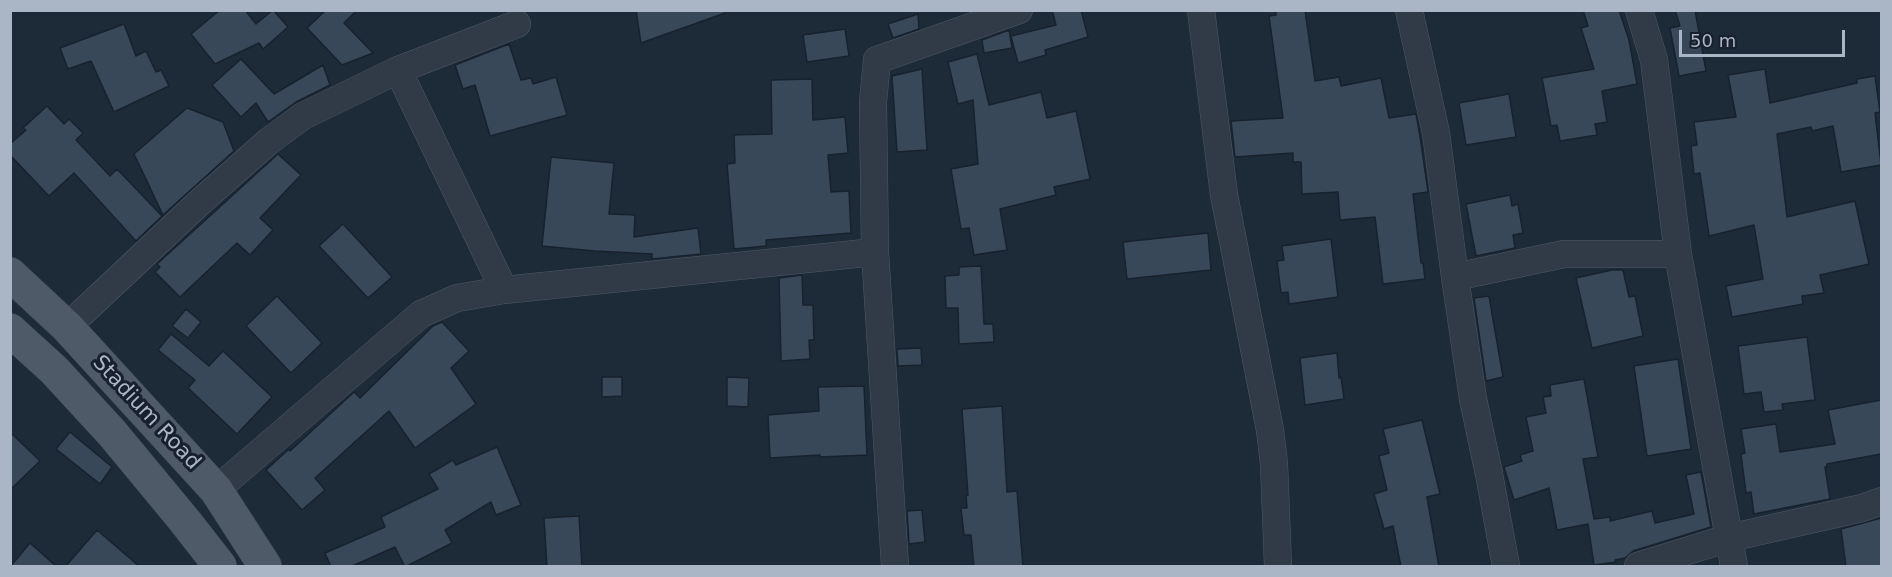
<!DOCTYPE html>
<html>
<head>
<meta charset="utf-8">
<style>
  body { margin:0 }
  #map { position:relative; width:1892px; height:577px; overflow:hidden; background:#1d2a37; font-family:"DejaVu Sans",sans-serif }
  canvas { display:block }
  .frame { position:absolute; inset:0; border:12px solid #aab6c5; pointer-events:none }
  .scale { position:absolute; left:1679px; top:30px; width:166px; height:27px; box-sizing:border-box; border:3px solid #aab6c5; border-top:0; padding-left:8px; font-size:18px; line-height:21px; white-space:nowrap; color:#aab6c5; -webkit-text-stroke:4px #17202c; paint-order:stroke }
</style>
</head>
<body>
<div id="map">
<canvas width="1892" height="577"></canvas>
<div class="frame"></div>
<div class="scale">50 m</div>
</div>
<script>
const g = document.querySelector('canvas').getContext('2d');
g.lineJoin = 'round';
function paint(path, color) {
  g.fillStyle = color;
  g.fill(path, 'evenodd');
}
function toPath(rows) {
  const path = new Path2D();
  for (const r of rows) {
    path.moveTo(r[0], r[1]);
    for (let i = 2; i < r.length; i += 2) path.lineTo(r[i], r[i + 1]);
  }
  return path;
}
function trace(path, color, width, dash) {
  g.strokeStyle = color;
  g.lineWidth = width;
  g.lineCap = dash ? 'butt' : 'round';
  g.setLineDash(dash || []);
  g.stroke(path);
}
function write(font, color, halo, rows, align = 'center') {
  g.font = font + ' "DejaVu Sans",sans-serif';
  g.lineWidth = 6;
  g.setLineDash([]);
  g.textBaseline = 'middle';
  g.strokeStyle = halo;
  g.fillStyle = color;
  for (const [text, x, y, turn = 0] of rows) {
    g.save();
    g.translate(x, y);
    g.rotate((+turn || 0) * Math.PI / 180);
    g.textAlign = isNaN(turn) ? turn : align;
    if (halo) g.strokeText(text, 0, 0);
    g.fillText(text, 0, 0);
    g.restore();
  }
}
const building = toPath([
  [220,10,245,10,256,24,273,10,288,27,263,49,259,43,215,64,191,34,220,10],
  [326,10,357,10,344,23,373,53,342,65,307,28,326,10],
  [636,10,724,10,725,13,641,43,636,10],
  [1052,10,1081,10,1088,37,1045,50,1046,55,1018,63,1011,36,1056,25,1052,10],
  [1276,10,1305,10,1315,81,1339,77,1341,86,1381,78,1389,118,1416,114,1420,136,1428,192,1413,194,1421,263,1423,263,1425,279,1383,284,1375,217,1340,220,1338,192,1302,194,1301,162,1293,162,1293,153,1235,157,1231,121,1283,118,1269,16,1276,15,1276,10],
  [1583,10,1619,10,1629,40,1637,84,1602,91,1607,122,1595,124,1597,135,1560,141,1557,125,1551,126,1542,78,1594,69,1581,28,1588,26,1583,10],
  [1675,10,1695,10,1706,71,1679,76,1670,28,1680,26,1675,10],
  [918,14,919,29,893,38,888,24,918,14],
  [124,24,136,56,146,51,156,72,161,70,169,86,114,112,91,61,68,69,60,48,124,24],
  [845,29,849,56,807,62,803,35,845,29],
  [1009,30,1012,48,984,53,982,40,1009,30],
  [509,44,521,80,531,78,533,84,556,77,567,115,490,136,475,85,463,89,455,65,509,44],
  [977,54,989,105,1041,92,1047,118,1076,111,1090,179,1054,187,1056,195,1000,209,1007,250,974,255,969,228,961,229,951,169,978,164,973,100,958,104,948,62,977,54],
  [241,59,274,94,323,65,330,85,296,102,268,122,256,103,241,117,212,85,241,59],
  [922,69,927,150,897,152,892,76,922,69],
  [1765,69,1770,103,1857,83,1857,79,1875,76,1880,112,1875,113,1881,165,1841,172,1833,126,1812,131,1811,127,1777,134,1787,217,1855,201,1869,264,1820,275,1824,293,1802,296,1803,304,1732,317,1726,286,1763,279,1754,225,1709,236,1700,173,1694,174,1691,146,1697,145,1694,122,1736,117,1728,75,1765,69],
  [812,79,813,120,845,117,848,153,828,155,831,192,849,191,851,233,766,240,766,246,734,249,727,164,735,163,734,135,772,134,771,80,812,79],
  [1509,94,1516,137,1466,145,1459,103,1509,94],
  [47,106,64,124,69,119,83,133,76,140,110,176,117,169,162,216,136,241,74,173,49,196,10,155,10,144,26,130,23,128,47,106],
  [187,108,223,122,234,151,163,215,134,154,187,108],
  [278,154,301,175,260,218,273,230,250,255,237,243,180,297,155,272,160,267,157,264,278,154],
  [551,157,614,163,609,214,635,215,634,237,698,228,701,254,652,259,652,254,595,251,542,246,551,157],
  [1510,195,1512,206,1518,204,1523,233,1513,235,1515,248,1476,256,1466,204,1510,195],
  [343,224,392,277,368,298,319,246,343,224],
  [1208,233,1211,270,1127,279,1123,242,1208,233],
  [1331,239,1338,297,1289,304,1288,292,1281,293,1277,261,1284,260,1282,246,1331,239],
  [981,266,984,324,993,324,994,342,959,344,958,308,946,308,945,276,959,275,959,267,981,266],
  [1612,270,1623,270,1629,297,1635,296,1643,336,1592,348,1576,278,1612,270],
  [802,275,803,305,813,305,814,340,809,340,810,359,781,361,779,278,802,275],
  [277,296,322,343,291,373,246,326,277,296],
  [1489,296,1503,377,1486,381,1474,298,1489,296],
  [186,309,201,322,188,338,172,326,186,309],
  [442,322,469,351,451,368,476,404,415,448,389,411,315,478,325,490,302,510,266,470,289,449,290,451,354,392,360,398,433,326,442,322],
  [171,334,209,366,223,351,272,397,237,434,188,388,195,380,158,350,171,334],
  [1807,337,1815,400,1782,404,1783,410,1764,412,1761,392,1744,394,1738,346,1807,337],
  [921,348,922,365,898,366,897,349,921,348],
  [1337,353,1339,378,1341,377,1344,399,1305,405,1300,358,1337,353],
  [1678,359,1691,449,1647,456,1634,366,1678,359],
  [602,377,622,377,622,396,602,397,602,377],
  [727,377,749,378,748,407,727,406,727,377],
  [1584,379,1598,457,1583,459,1594,519,1610,517,1610,521,1652,511,1655,523,1694,514,1686,475,1701,472,1711,527,1633,551,1625,558,1615,560,1616,562,1594,565,1588,524,1557,530,1549,488,1514,500,1504,467,1522,461,1520,455,1533,451,1526,417,1546,413,1543,397,1551,396,1550,385,1584,379],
  [864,386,867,455,820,457,820,455,770,458,768,415,819,411,818,387,864,386],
  [1881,400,1881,454,1827,464,1827,467,1825,467,1830,499,1754,514,1751,492,1746,493,1741,454,1745,453,1741,429,1776,424,1780,452,1835,444,1828,410,1881,400],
  [1002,406,1007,492,1017,491,1023,567,974,567,971,535,964,535,961,508,967,508,966,496,968,495,962,409,1002,406],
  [1422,420,1440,494,1427,497,1439,567,1401,567,1393,526,1384,529,1374,494,1387,490,1379,456,1389,453,1383,429,1422,420],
  [10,432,40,461,10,490,10,432],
  [70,432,112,467,100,484,56,449,70,432],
  [497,447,521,505,496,515,491,502,445,530,452,543,405,567,395,547,350,567,331,567,325,553,385,527,381,517,438,489,429,474,453,460,456,465,497,447],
  [922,510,925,542,909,544,907,511,922,510],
  [579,516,582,567,547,567,544,518,579,516],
  [1881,518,1881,567,1846,567,1841,529,1881,518],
  [97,530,140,567,65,567,97,530],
  [30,543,57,567,10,567,30,543]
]);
const minor = toPath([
  [1201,10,1224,195,1270,430,1274,464,1278,566],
  [1409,10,1436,133,1455,277,1473,399,1489,474,1506,566],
  [1639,10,1654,60,1678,254,1734,566],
  [398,70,504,290],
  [1455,277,1564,254,1678,254],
  [67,327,201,201,269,141,303,116,398,70,517,24],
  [216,490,421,314,457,298,504,290,875,252],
  [895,566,875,252,873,102,877,60,1019,10],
  [1638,566,1729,538,1862,508,1882,501]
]);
const primary = toPath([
  [10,274,67,327,216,490,265,566],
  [10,330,54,370,112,433,184,520,220,566]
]);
const streetNames = [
  ["Stadium Road",146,413,47]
];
paint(building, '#394858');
trace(building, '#18222e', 1.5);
trace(minor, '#4e5966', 28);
trace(primary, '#3a4451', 34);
trace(minor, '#313b48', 27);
trace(primary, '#4e5a68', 33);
write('21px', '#aab6c5', '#17202c', streetNames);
</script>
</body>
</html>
